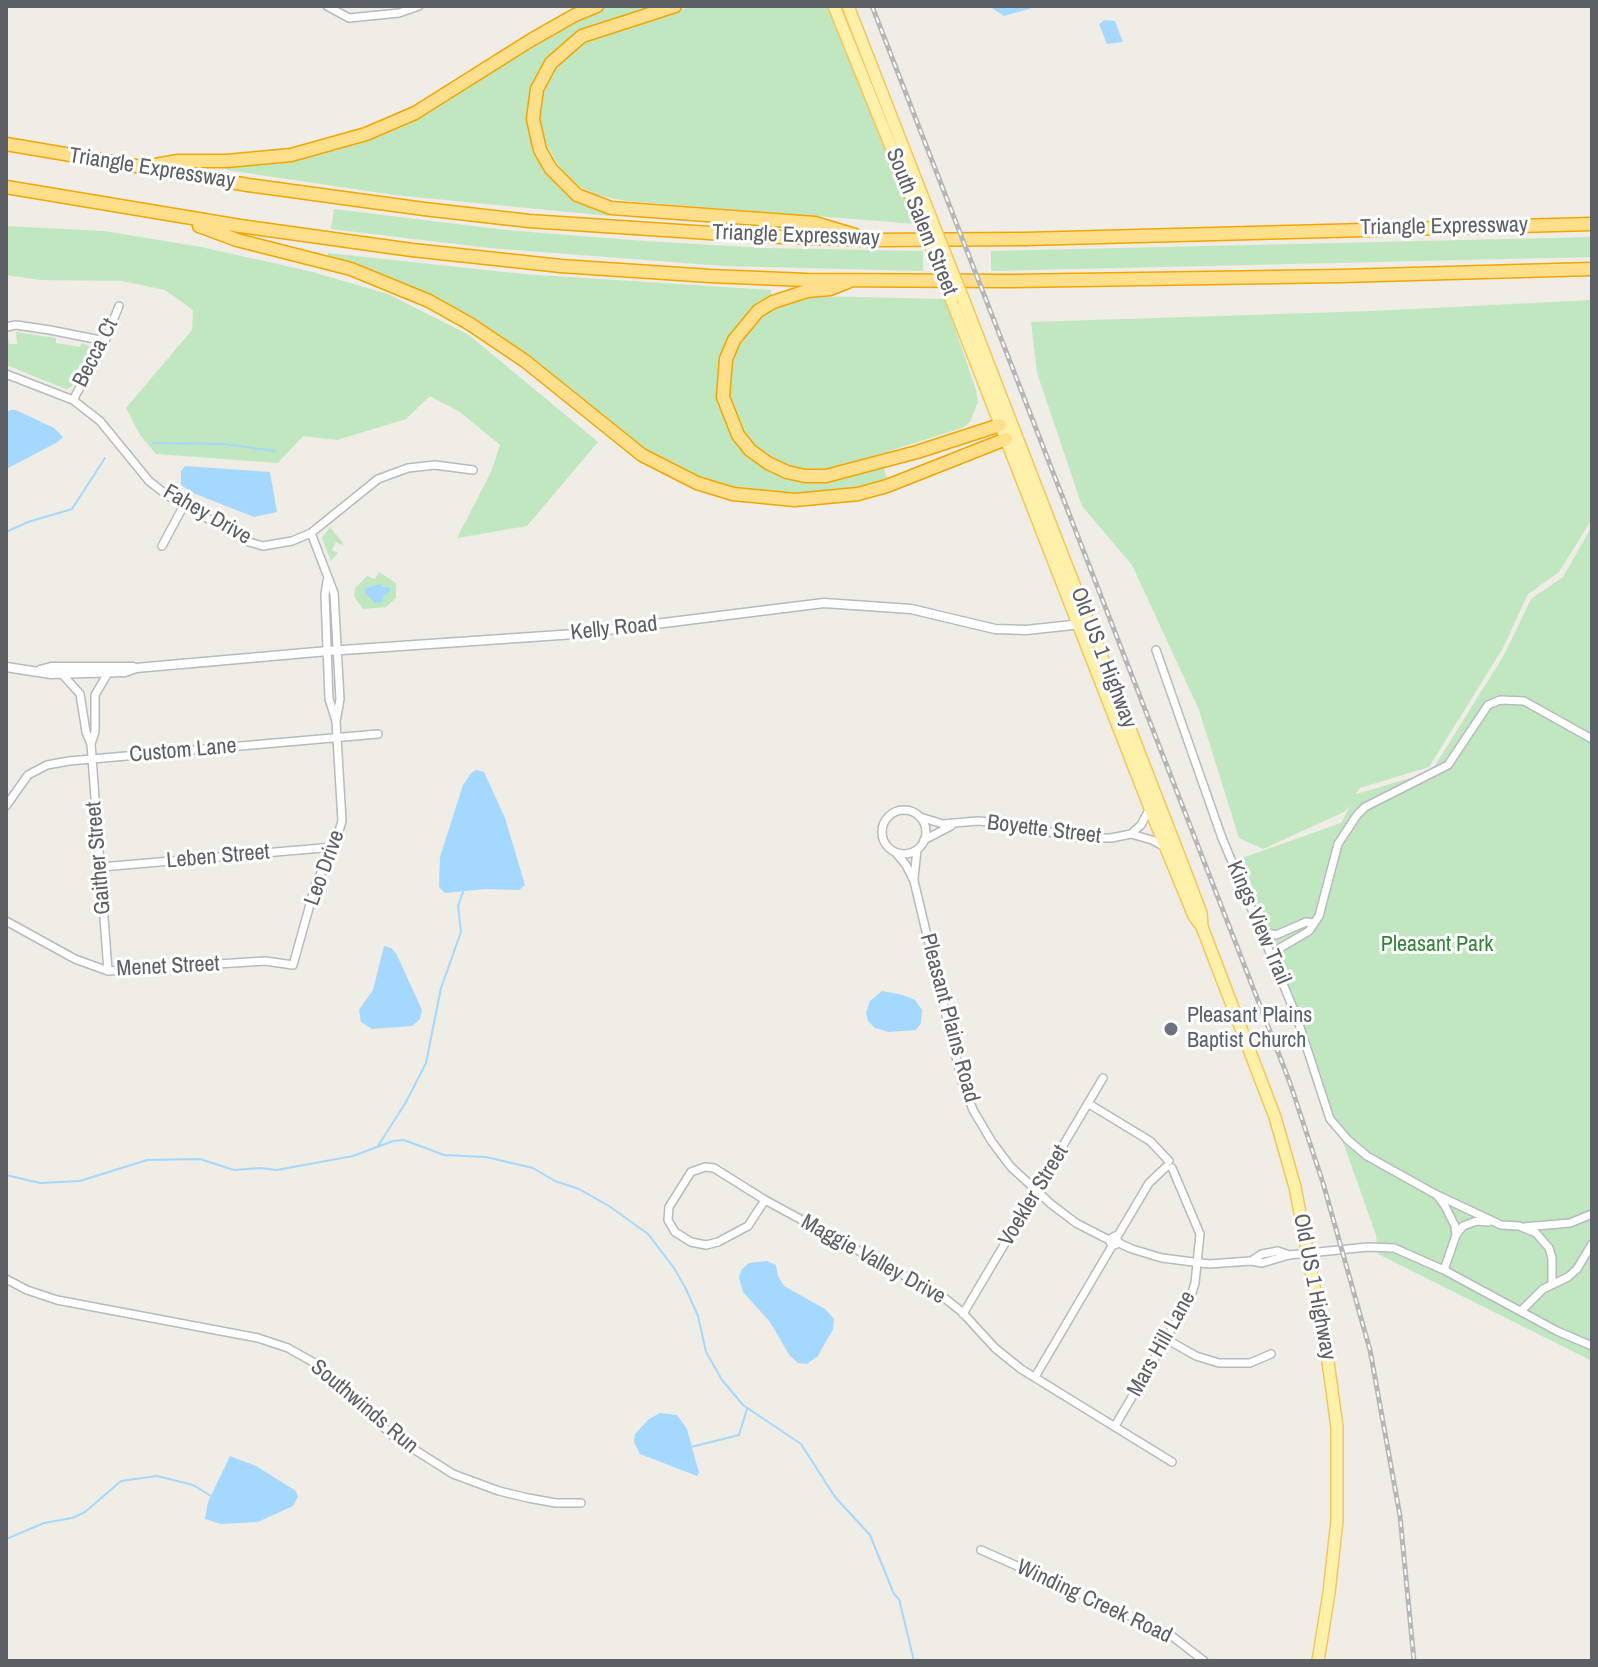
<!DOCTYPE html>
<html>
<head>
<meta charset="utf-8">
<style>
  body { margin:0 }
  #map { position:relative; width:1598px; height:1667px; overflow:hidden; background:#efede5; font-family:"Archivo Narrow",sans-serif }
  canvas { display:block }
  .frame { position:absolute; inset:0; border:8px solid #5c6065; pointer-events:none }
</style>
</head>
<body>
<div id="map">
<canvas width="1598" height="1667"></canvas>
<div class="frame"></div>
</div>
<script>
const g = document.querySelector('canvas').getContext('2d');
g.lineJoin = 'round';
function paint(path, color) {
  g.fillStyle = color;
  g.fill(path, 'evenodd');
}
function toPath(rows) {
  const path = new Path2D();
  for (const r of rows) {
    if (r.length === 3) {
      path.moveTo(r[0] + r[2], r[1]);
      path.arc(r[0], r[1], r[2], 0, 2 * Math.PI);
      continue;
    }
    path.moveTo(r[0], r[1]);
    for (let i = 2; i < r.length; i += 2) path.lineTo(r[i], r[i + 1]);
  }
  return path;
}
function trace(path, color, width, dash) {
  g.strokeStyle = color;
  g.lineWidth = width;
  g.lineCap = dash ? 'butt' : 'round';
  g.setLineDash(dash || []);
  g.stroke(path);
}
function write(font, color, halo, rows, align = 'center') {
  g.font = font + ' "Archivo Narrow",sans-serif';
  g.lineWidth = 6;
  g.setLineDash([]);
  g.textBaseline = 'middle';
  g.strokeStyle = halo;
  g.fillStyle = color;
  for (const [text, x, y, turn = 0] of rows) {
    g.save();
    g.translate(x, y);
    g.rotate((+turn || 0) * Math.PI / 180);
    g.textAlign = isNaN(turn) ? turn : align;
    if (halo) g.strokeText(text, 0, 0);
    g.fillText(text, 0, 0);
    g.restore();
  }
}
const green = toPath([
  [608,6,657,6,581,30,560,46,547,59,528,116,536,155,554,182,569,196,589,207,610,213,609,216,394,195,227,170,227,165,360,140,571,22],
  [695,6,832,6,916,224,626,201,597,195,578,186,563,172,540,134,538,114,541,92,550,71,583,39,613,28],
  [334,209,506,230,644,241,766,248,923,251,923,271,723,266,489,248,331,229],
  [6,226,104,231,201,247,309,271,388,294,469,335,598,442,527,526,457,538,491,472,500,445,460,412,430,396,406,419,337,440,303,436,278,463,156,454,140,435,126,408,192,330,193,310,165,290,122,281,40,280,6,275],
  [1592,237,1592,257,991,271,991,251],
  [328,253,523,274,771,290,771,297,753,308,741,320,721,358,718,397,724,419,734,438,746,453,825,481,846,478,883,466,888,480,868,487,812,496,754,493,692,476,635,445,541,369,366,269,328,256],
  [808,296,945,299,976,390,978,402,970,422,962,428,826,471,789,468,754,448,741,432,727,396,730,361,738,342,761,314,774,306],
  [1592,300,1592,519,1559,572,1528,594,1503,648,1429,767,1360,788,1356,794,1431,772,1504,655,1531,599,1563,577,1592,526,1592,1361,1378,1254,1376,1235,1242,858,1341,823,1350,806,1344,812,1263,849,1239,838,1199,710,1132,565,1082,506,1037,373,1031,322,1372,311],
  [16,332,56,338,56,343,80,347,82,343,89,346,91,352,71,387,66,389,6,365,6,338,8,337,9,344,17,344],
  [330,527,343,543,342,545,336,542,332,550,338,553,331,561,322,538],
  [379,572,396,583,396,598,386,607,363,609,354,597,355,588,367,576,375,579]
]);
const water = toPath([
  [989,6,1039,6,1004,16],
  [1105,20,1115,21,1123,42,1107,44,1099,24],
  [10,410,16,410,54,428,63,437,58,442,6,469,6,413],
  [185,466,270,472,277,512,254,517,193,493,181,485,181,471],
  [382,584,382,587,389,587,391,591,383,596,383,602,375,603,366,594,365,588],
  [476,770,484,772,505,818,525,885,519,890,485,889,445,893,439,887,440,857,463,785,471,773],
  [384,946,391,948,396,953,422,1010,420,1019,412,1026,372,1029,361,1022,359,1010,373,990],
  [882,991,903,995,915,1000,922,1010,921,1023,916,1030,889,1032,875,1028,868,1021,866,1013,870,1001],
  [767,1261,776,1265,778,1276,784,1286,825,1309,834,1319,833,1329,818,1356,807,1364,798,1363,790,1356,770,1322,743,1292,739,1277,742,1269,749,1263],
  [660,1413,677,1415,687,1429,699,1473,697,1476,640,1454,634,1442,635,1434,649,1419],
  [230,1456,256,1466,296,1491,298,1497,293,1506,258,1522,221,1524,205,1519,208,1502]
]);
const stream = toPath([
  [153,443,224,444,275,451],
  [6,532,28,522,72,509,105,458],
  [378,1146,406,1102,426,1063,441,988,461,932,458,906,463,892],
  [6,1175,40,1183,80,1181,147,1160,200,1159,234,1170,260,1168,277,1170,353,1156,393,1141,404,1140,444,1155,486,1157,533,1168,555,1181,579,1189,609,1206,648,1234,674,1268,686,1289,698,1316,706,1352,722,1380,743,1405,801,1444,835,1497,870,1535,894,1594,899,1599,914,1661],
  [691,1447,739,1435,747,1409],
  [6,1539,44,1523,72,1518,85,1512,121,1481,157,1476,193,1485,211,1496]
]);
const minor = toPath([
  [327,6,349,18,399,13,419,6],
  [6,327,16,325,50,330,105,341],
  [6,374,73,400,100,421,149,481,168,496,249,542,263,546,292,541,311,533,378,479,408,468,435,465,473,470],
  [73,400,105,341,119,306],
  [162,546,184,505],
  [327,581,325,595,329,699,336,721],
  [1156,650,1222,838,1296,1015,1330,1119,1348,1140,1367,1156,1435,1194,1501,1225,1519,1226,1536,1233,1549,1248,1552,1258,1552,1284],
  [62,674,80,694,86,732,91,744,108,971],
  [91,744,95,732,95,695,108,673],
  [6,806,28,775,47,765,69,761,378,734],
  [904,832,22],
  [920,817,943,824,978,821,1002,823,1081,838,1111,838,1131,834,1152,840,1163,846],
  [1131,834,1141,825,1150,808],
  [924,840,951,826],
  [896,853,906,865,914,881,962,1082,973,1110,992,1142,1011,1167,1051,1204,1076,1223,1109,1240],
  [101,867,334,847],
  [914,878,917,850],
  [6,921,75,959,108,971,265,961,293,965,316,883,334,847,342,821,336,721,340,699,334,593,311,533],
  [1262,932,1276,935,1306,922,1313,923],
  [1272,956,1280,948,1309,931,1319,916,1338,844,1357,815,1365,807,1448,765,1488,705,1500,700,1524,701,1592,739],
  [1089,1104,1150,1141,1169,1161],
  [1437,1195,1445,1206,1455,1226,1456,1235,1444,1270],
  [765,1200,748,1226,718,1242,706,1245,691,1242,675,1232,668,1220,669,1207,691,1172,705,1167,714,1168,765,1200,942,1296,962,1312,995,1348,1021,1369,1172,1462],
  [1524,1227,1570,1223,1592,1214],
  [1456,1235,1463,1226,1477,1221,1488,1222],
  [1117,1237,1149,1183,1166,1167],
  [1119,1243,1112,1246,1109,1240,1115,1236,1119,1243,1132,1249,1162,1258,1209,1264,1251,1261,1262,1263,1289,1255,1368,1247,1394,1248,1444,1270,1557,1331,1592,1346],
  [1251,1261,1262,1254,1278,1251,1289,1255],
  [6,1279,27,1290,57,1300,258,1338,288,1348,318,1365,393,1436,453,1474,499,1491,528,1498,556,1503,581,1503],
  [1521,1311,1543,1289,1568,1277,1577,1269,1592,1244],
  [963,1314,1103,1078],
  [1166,1339,1196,1356,1219,1363,1250,1363,1271,1354],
  [1035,1377,1112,1246],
  [1115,1426,1191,1296,1195,1283,1200,1234,1172,1168],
  [981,1550,1168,1633,1204,1661]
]);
const tertiary = toPath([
  [6,667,51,674,125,672,136,668,328,651,575,634,824,603,911,609,995,629,1026,630,1082,624],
  [40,670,51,667,133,667]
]);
const primary = toPath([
  [834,6,921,221],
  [848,6,932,221],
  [952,301,1157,826,1194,916,1200,924],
  [964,301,1182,863,1201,913,1202,927,1275,1117,1295,1187,1327,1354,1337,1427,1337,1520,1329,1593,1318,1661]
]);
const motorway = toPath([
  [675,6,582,36,551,63,537,89,533,119,540,150,551,169,577,195,611,208,815,223,855,235],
  [6,144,248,185,424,209,529,221,755,236,870,240,1025,239,1592,224],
  [150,166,178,161,227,161,291,155,366,134,415,113,531,40,575,15,597,6],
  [6,187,240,226,412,250,561,266,710,276,807,280,1011,281,1341,276,1592,269],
  [199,226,237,240,351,269,429,301,470,324,525,361,642,455,697,483,733,494,795,500,858,494,887,486,1006,439],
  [848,282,830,289,807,291,773,302,758,311,734,340,726,359,723,397,738,435,750,450,768,463,787,472,805,476,826,476,917,452,1000,425]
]);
const rail = toPath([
  [872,6,1290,1083,1323,1183,1370,1350,1400,1516,1414,1661]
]);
const primaryBridge = toPath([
  [921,221,952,301],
  [932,221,964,301]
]);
const markers = [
  [1171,1029,8,"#6b7280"]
];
const streetNames = [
  ["Triangle Expressway",152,169,9],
  ["South Salem Street",921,222,68],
  ["Triangle Expressway",1444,227,-1],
  ["Triangle Expressway",796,236,2],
  ["Becca Ct",96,353,-63],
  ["Fahey Drive",207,515,30],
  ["Kelly Road",614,629,-6],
  ["Old US 1 Highway",1103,658,69],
  ["Custom Lane",183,751,-5],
  ["Boyette Street",1044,830,7],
  ["Leben Street",218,857,-5],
  ["Gaither Street",99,858,-95],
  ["Leo Drive",325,868,-70],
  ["Kings View Trail",1258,923,67],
  ["Menet Street",168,967,-3],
  ["Pleasant Plains Road",949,1018,75],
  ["Voekler Street",1034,1196,-59],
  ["Maggie Valley Drive",873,1260,29],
  ["Old US 1 Highway",1314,1287,79],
  ["Mars Hill Lane",1162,1344,-61],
  ["Southwinds Run",364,1407,40],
  ["Winding Creek Road",1094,1602,25]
];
const parkNames = [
  ["Pleasant Park",1437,945]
];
const worshipNames = [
  ["Pleasant Plains",1187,1016],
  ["Baptist Church",1187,1041]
];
paint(green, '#c1e7c1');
paint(water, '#a5d8ff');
trace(stream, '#a5d8ff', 2);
trace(minor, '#b7babf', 10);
trace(tertiary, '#b7babf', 11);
trace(primary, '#f4c759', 14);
trace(motorway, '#f4a500', 15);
trace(minor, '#fff', 7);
trace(tertiary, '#fff', 8);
trace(primary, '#fff0aa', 11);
trace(motorway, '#fee08c', 12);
trace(rail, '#b5b6b6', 5);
trace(rail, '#fff', 2, [6]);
trace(primaryBridge, '#f4c759', 14, []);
trace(primaryBridge, '#fff0aa', 11);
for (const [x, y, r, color] of markers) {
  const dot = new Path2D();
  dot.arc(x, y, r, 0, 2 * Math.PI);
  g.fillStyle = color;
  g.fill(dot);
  trace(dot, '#fff', 3);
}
write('22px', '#5c6065', '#fff', streetNames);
write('22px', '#338537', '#fff', parkNames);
write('22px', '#5b616d', '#fff', worshipNames, 'left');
</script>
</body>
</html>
